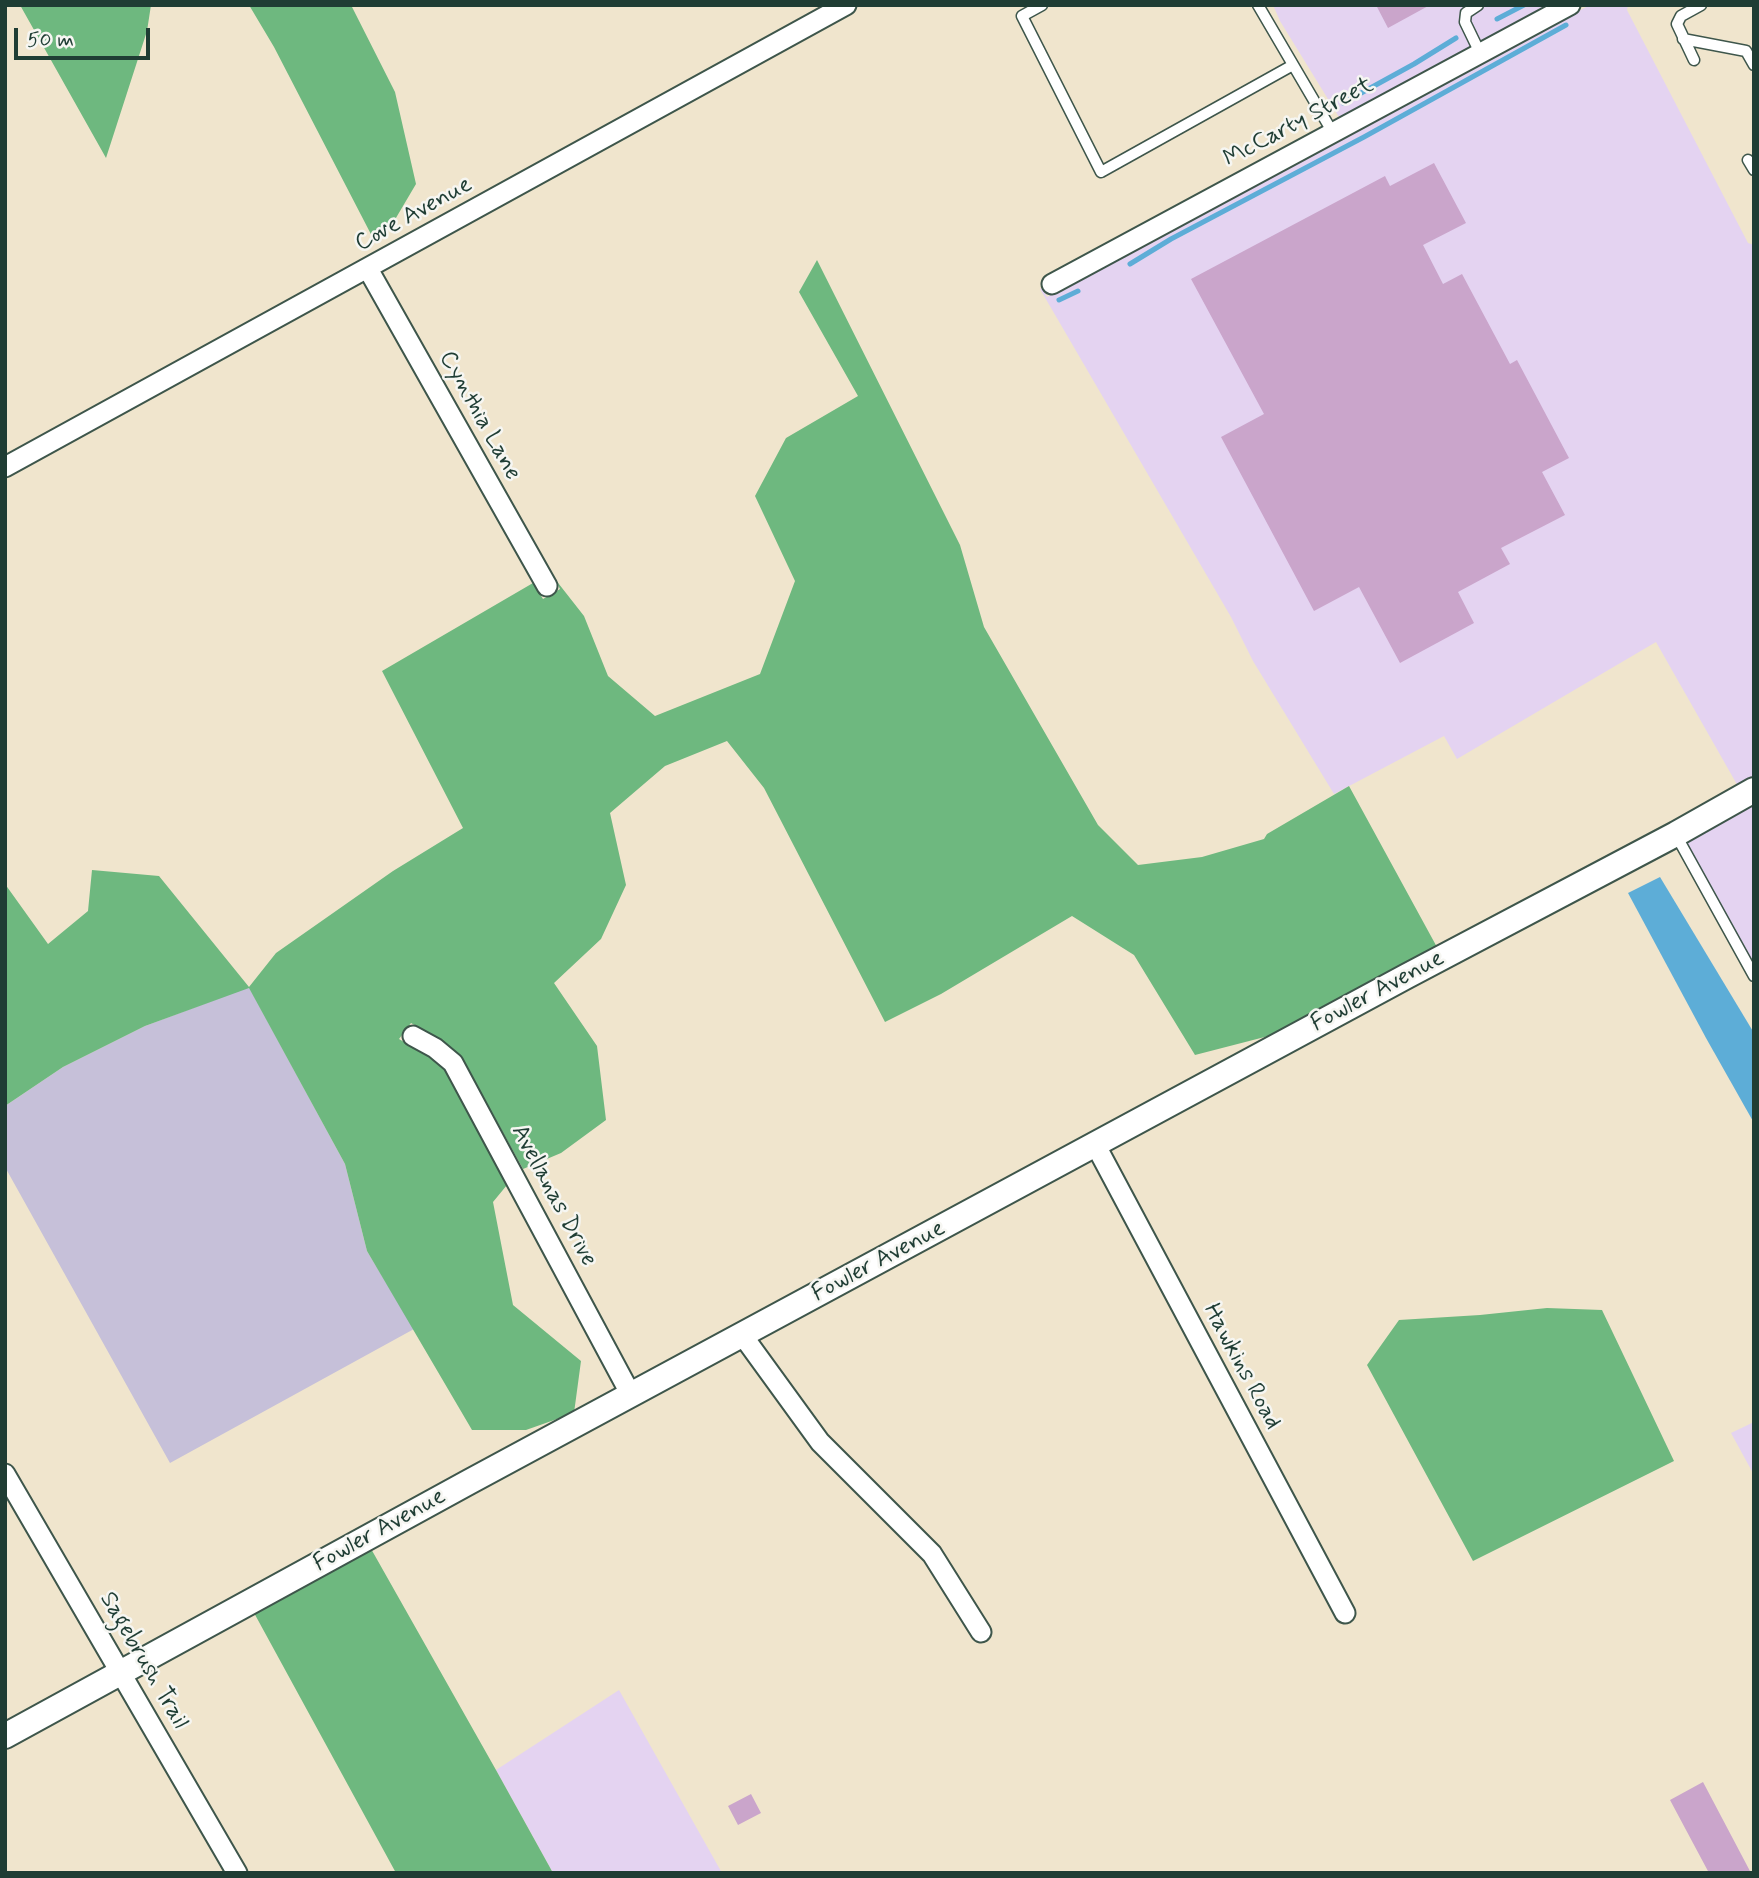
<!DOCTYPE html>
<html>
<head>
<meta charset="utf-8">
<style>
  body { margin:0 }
  #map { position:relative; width:1759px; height:1878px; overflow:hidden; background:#f0e5cd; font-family:Mynerve,sans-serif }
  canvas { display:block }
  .frame { position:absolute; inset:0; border:7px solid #1f3d34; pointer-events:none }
  .scale { position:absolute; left:14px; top:28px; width:136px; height:32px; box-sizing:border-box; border:4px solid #1f3d34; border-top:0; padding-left:9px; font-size:21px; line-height:24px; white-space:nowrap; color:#1f3d34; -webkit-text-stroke:5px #f6f6f2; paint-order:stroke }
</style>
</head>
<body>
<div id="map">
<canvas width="1759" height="1878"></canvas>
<div class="frame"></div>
<div class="scale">50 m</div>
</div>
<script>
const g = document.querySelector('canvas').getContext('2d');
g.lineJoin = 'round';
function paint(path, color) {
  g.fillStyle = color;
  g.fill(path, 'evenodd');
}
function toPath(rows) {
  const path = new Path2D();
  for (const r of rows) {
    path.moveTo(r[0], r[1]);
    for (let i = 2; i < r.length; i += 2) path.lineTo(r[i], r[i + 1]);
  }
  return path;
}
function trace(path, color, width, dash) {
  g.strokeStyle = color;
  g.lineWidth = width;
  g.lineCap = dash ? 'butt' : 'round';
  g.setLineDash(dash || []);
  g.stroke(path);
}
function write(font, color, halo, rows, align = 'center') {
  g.font = font + ' Mynerve,sans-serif';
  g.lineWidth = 5;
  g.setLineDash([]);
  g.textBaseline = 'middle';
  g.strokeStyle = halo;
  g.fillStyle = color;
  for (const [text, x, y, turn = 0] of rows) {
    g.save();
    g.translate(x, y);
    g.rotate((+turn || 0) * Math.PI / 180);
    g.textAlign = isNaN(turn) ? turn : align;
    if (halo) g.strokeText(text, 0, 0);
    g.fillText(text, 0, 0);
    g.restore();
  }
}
const built = toPath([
  [1273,5,1551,5,1297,142,1339,117,1280,21],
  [1590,5,1628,5,1627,10,1748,243,1754,245,1754,780,1739,788,1656,642,1457,759,1444,736,1334,794,1253,661,1231,617,1040,289,1042,288,1047,297],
  [1754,801,1754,980,1679,843],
  [1754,1422,1754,1475,1731,1433],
  [619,1690,722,1873,553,1873,496,1770]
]);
const industrial = toPath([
  [249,987,345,1164,367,1251,414,1329,170,1463,5,1167,5,1106,63,1067,145,1026]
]);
const forest = toPath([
  [20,5,151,5,147,31,106,158],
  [249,5,351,5,395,92,416,184,390,228,375,242,274,47],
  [817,260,960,545,984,627,1098,825,1138,865,1202,857,1264,839,1267,834,1349,786,1438,949,1284,1032,1195,1055,1134,955,1072,916,941,994,885,1022,764,788,727,741,665,766,610,813,626,885,601,939,554,983,597,1046,606,1120,561,1153,523,1169,462,1058,441,1040,411,1023,399,1039,428,1056,445,1070,507,1185,493,1202,513,1305,581,1361,574,1413,526,1430,472,1430,367,1251,345,1164,249,988,145,1026,63,1067,5,1106,5,884,48,944,88,911,92,870,159,876,249,987,276,953,393,871,463,828,382,671,533,583,543,599,560,589,555,579,584,616,608,676,655,716,760,674,795,581,755,496,786,438,858,396,799,292],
  [1547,1308,1602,1310,1674,1461,1473,1561,1367,1365,1399,1320,1480,1315],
  [370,1547,496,1770,553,1873,396,1873,253,1611]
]);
const water = toPath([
  [1660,877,1754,1033,1754,1123,1706,1038,1628,893]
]);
const stream = toPath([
  [1497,19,1524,5],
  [1343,103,1414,64,1456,38],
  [1130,264,1171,239,1364,137,1566,25],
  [1059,300,1078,291]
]);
const building = toPath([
  [1376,5,1430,5,1388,28],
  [1434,163,1466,223,1423,245,1443,284,1462,274,1510,364,1517,360,1569,458,1542,472,1565,515,1501,548,1510,564,1458,592,1474,623,1400,663,1359,587,1314,611,1221,437,1264,414,1191,279,1385,176,1390,186],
  [1703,1782,1751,1873,1709,1873,1670,1800],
  [751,1794,761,1813,738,1825,728,1806]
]);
const service = toPath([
  [1042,5,1022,16,1101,172,1293,65],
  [1258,5,1333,133],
  [1478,5,1466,13,1465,22,1480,53],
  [1683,39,1746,51,1754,65],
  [1694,60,1677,24,1681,16,1701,5],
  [1748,160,1754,170],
  [1676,835,1754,976]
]);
const minor = toPath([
  [368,269,547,586],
  [1052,284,1570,5],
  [5,467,846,5],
  [413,1036,435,1048,453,1063,631,1395],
  [1095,1144,1345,1613],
  [743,1336,820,1442,932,1554,981,1632],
  [5,1474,237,1873]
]);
const tertiary = toPath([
  [5,1736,469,1482,1407,976,1676,834,1754,790]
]);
const streetNames = [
  ["McCarty Street",1299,123,-28],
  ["Cove Avenue",414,215,-29],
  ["Cynthia Lane",479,416,61],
  ["Fowler Avenue",1378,992,-28],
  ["Avellanas Drive",553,1196,62],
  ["Fowler Avenue",879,1262,-28],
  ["Hawkins Road",1241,1367,62],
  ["Fowler Avenue",380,1531,-29],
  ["Sagebrush Trail",143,1661,60]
];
paint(built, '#e4d3f1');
paint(industrial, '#c6c0d9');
paint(forest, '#6eb87f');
paint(water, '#5dadd7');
trace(stream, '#5dadd7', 5);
paint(building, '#caa5cb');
trace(service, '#3e564b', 13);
trace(minor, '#3e564b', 23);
trace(tertiary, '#3e564b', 28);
trace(service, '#fff', 10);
trace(minor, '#fff', 19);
trace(tertiary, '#fff', 24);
write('24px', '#1f3d34', '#f6f6f2', streetNames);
</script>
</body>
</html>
